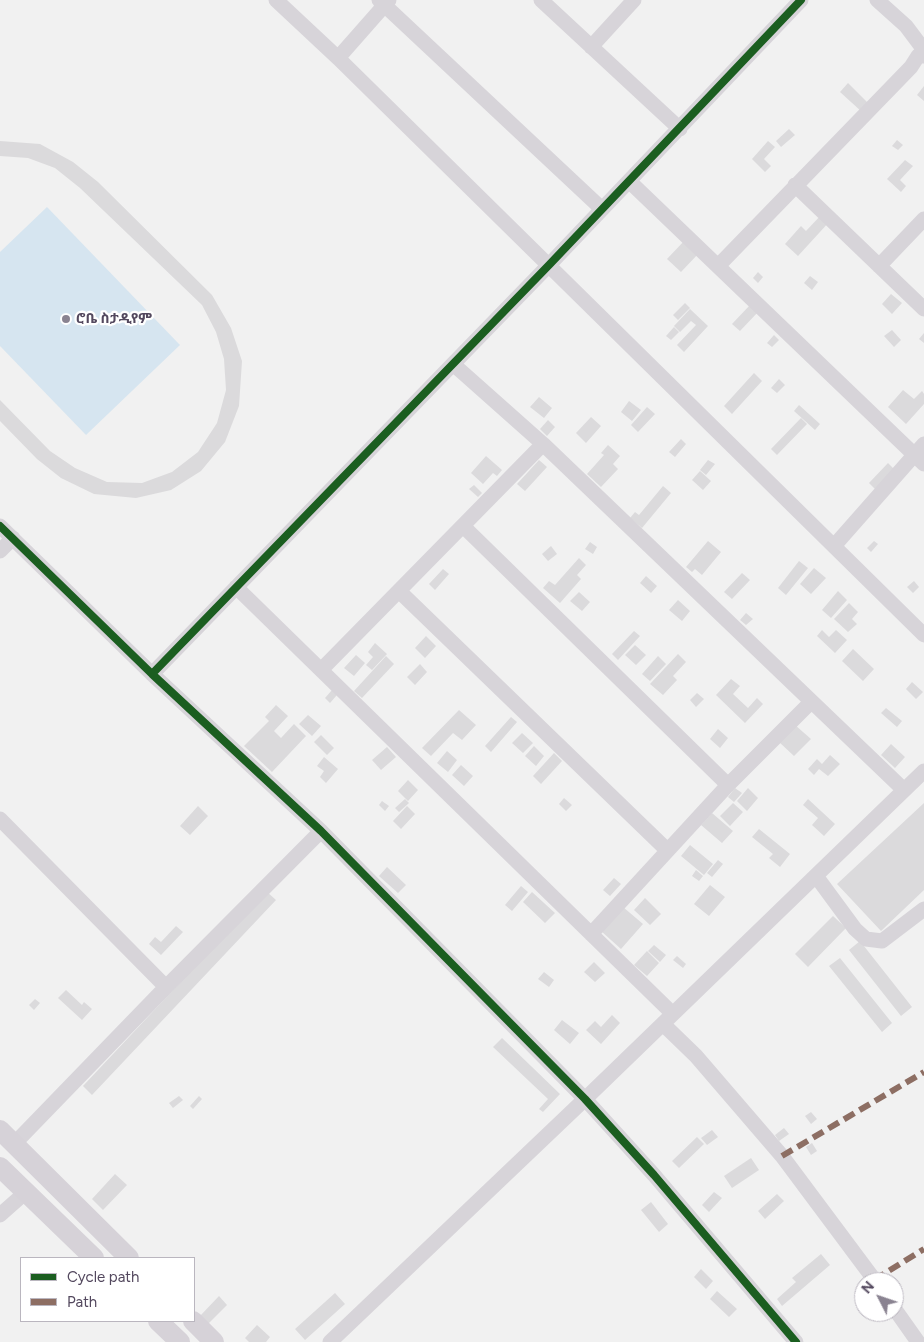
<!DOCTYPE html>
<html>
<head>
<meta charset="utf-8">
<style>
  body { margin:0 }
  #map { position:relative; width:924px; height:1342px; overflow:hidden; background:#f1f1f1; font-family:Figtree,sans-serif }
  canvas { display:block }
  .legend { position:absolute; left:20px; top:1257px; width:175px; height:65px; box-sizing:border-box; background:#fff; border:1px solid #bab6bf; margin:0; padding:6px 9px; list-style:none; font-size:15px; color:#53485e }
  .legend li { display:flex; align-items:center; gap:10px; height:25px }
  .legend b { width:25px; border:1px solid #bab6bf }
  .north { position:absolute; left:854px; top:1272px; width:50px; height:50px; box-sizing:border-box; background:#fff; border:1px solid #bab6bf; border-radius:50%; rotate:311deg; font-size:14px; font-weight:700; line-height:20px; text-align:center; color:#53485e }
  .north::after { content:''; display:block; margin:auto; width:18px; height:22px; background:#8a8391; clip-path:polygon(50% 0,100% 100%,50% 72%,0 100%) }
</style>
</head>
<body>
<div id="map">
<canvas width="924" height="1342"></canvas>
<ul class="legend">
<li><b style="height:6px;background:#1b5e20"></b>Cycle path</li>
<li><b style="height:6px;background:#8d6e63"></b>Path</li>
</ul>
<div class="north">N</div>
</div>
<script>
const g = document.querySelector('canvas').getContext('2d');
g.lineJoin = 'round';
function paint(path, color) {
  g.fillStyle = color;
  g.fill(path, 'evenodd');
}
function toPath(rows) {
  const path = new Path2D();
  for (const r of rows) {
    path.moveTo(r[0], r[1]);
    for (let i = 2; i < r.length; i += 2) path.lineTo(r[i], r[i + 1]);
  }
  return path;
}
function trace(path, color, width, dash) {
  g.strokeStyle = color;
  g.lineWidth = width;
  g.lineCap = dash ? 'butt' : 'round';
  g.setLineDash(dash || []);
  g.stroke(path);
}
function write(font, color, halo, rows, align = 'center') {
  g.font = font + ' Figtree,"Noto Sans Ethiopic",sans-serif';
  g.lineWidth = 4.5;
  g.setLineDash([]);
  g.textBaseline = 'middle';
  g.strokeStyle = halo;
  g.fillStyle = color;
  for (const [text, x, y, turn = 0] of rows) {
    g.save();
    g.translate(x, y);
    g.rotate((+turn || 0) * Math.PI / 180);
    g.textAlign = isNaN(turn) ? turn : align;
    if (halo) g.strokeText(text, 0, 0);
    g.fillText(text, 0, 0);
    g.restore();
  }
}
const green = toPath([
  [47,207,180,345,86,435,0,346,0,252]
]);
const building = toPath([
  [848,83,869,104,862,112,840,92],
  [924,86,924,101,917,95],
  [789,129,795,135,781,147,776,141],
  [897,140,903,145,898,150,892,146],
  [0,141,40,144,73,162,98,182,212,295,231,328,242,361,239,406,225,442,201,471,171,490,136,498,94,494,61,478,37,459,0,421,0,400,50,451,75,468,107,482,142,483,172,472,198,452,217,423,226,390,224,359,216,332,202,305,80,188,55,168,28,158,0,156],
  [768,141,775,147,764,159,771,166,765,172,752,159],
  [905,160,913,166,900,180,906,186,901,192,887,179],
  [822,214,830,221,798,256,785,244,801,226,806,231],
  [685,240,699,253,681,272,667,259],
  [758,272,763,277,758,283,753,278],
  [810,276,818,282,812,290,804,283],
  [891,294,902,303,892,314,882,304],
  [685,303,690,308,678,320,673,315],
  [750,305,758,312,740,331,732,324],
  [690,309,708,326,684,352,677,345,696,325,691,321,680,332,674,326],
  [674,327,679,332,671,340,666,336],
  [892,330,901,340,894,347,884,336],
  [924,333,924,343,919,339],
  [774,335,779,340,772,347,767,343],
  [754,373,762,381,732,414,724,406],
  [779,379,785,385,777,393,771,388],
  [903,390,914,399,922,391,924,394,924,404,906,424,888,407],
  [539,397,552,408,544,418,530,407],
  [629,401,641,410,632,421,621,412],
  [799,405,820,424,815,430,794,411],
  [647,407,655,414,638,432,631,425],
  [591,417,601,426,586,443,576,433],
  [801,418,807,424,777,455,771,449],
  [548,420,555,427,547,436,540,429],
  [681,439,686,444,675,457,669,452],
  [608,445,620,456,613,464,618,469,601,487,587,474,604,455,601,453],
  [486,456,502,470,497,476,493,473,483,484,471,473],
  [539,460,547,467,525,491,517,484],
  [708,460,715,464,706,475,700,470],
  [888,463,895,470,876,490,869,483],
  [700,471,711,481,703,490,692,480],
  [474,485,482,493,478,497,469,489],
  [663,486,671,493,642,528,630,518,635,512,639,515],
  [708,541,721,552,702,575,695,569,692,572,686,567],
  [874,541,878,544,871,552,867,548],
  [590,542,597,547,593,554,585,549],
  [551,546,557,554,548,561,542,554],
  [579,558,586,565,577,575,581,579,560,603,543,588,549,581,555,585],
  [799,561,808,568,786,595,778,588],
  [814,568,826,578,811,594,800,584],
  [443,569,449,574,435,590,429,584],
  [742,573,750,580,732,599,724,592],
  [646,576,657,586,651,593,640,583],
  [914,581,919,587,913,593,907,587],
  [838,591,847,600,831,618,822,610],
  [579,592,590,602,582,611,570,601],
  [678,600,690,611,682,621,669,610],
  [849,603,858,612,852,619,857,624,848,632,834,619],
  [746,613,753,619,746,625,740,620],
  [822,630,829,637,836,630,847,640,835,653,817,636],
  [634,631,640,636,618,660,612,654],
  [426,636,436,646,425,658,415,648],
  [375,643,387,654,372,670,366,665,373,657,368,652],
  [635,645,646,655,636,665,625,655],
  [853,649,874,669,863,681,842,661],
  [678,654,686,662,673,676,677,680,663,695,650,684],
  [356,655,365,663,354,676,344,668],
  [386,656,394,664,362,698,354,691],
  [658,656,666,664,650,681,642,674],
  [420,664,427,672,415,685,407,677],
  [731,679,740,686,733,694,748,708,757,698,763,704,745,723,716,695],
  [912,682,923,692,916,699,906,689],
  [332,690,337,695,330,703,325,698],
  [697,693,704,699,696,707,690,700],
  [276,705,288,716,274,731,281,738,294,724,306,736,272,772,244,746,269,721,265,717],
  [886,708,902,721,897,727,881,713],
  [459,710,476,725,462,740,453,733,431,756,422,748],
  [308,715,321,726,312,736,299,724],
  [511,717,517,722,491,752,485,746],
  [795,725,811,739,794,756,779,742],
  [718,729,728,738,720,748,710,739],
  [522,733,533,743,523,753,512,743],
  [321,735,334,748,327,755,314,742],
  [891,744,905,757,895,768,881,755],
  [534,746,544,756,536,766,525,756],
  [387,747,396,757,381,770,372,760],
  [447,751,457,760,448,772,437,763],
  [554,753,562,761,541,784,533,776],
  [830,755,840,764,828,776,819,769,814,775,808,769,817,759,822,764],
  [324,757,338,769,326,783,320,777,324,771,317,766],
  [461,765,473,776,464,786,452,775],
  [408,780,418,790,408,801,398,791],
  [735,788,742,793,734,802,728,797],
  [748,788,758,798,747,811,737,801],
  [564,798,572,805,566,811,559,804],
  [405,799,409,803,399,812,395,808],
  [808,799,835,824,824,836,812,825,818,818,803,805],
  [382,801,389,806,385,811,379,805],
  [733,803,743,812,730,826,720,816],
  [924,803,924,890,881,931,837,884],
  [198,806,208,816,190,835,180,826],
  [407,806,415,814,401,829,393,821],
  [712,813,733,831,722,843,701,825],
  [759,829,790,854,780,867,769,858,773,854,752,837],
  [690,845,713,864,704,875,681,856],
  [718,860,723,864,712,877,707,873],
  [387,867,406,885,398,893,379,876],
  [696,870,703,876,699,881,692,876],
  [614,878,621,884,610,896,603,890],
  [710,885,725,897,709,916,694,904],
  [521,886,528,892,512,911,505,905],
  [266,891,276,900,92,1095,83,1086],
  [532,892,555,913,545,923,523,902],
  [645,898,661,914,650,925,634,910],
  [623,907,643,924,621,949,601,931],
  [833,916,846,928,808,967,795,954],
  [176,926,183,932,161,955,149,944,155,937,161,942],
  [860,941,912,1007,901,1016,849,950],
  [654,945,666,955,660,962,648,951],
  [647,951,659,963,647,976,634,965],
  [677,956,686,964,683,968,673,960],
  [840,958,892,1023,882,1032,829,966],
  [594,962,605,973,595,982,584,972],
  [544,972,554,980,549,987,538,979],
  [66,990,82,1005,84,1002,92,1009,82,1020,58,998],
  [35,999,40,1003,34,1010,29,1005],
  [612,1015,620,1023,601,1044,586,1030,595,1021,601,1027],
  [562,1020,579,1033,570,1044,554,1030],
  [502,1038,560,1094,543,1112,539,1109,548,1099,493,1047],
  [179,1096,183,1100,173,1108,169,1103],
  [199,1096,202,1099,193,1109,190,1106],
  [811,1112,817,1119,811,1124,805,1116],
  [784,1128,789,1134,779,1141,775,1135],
  [712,1130,718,1137,707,1145,701,1138],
  [697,1137,704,1144,679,1168,672,1161],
  [812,1143,817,1151,811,1155,806,1147],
  [751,1158,759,1170,732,1188,724,1176],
  [115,1174,127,1185,103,1210,92,1199],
  [714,1192,722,1198,709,1212,702,1205],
  [777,1194,784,1201,765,1219,758,1211],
  [651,1202,668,1224,659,1232,641,1210],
  [821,1254,830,1265,782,1306,777,1299,796,1282,792,1278],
  [701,1269,713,1281,706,1289,694,1277],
  [717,1291,737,1309,729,1317,710,1299],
  [335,1293,345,1304,305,1340,295,1329],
  [219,1296,227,1305,208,1324,200,1316],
  [257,1325,270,1337,266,1342,249,1342,245,1338]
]);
const minor = toPath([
  [276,0,338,58,924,635],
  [379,0,602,209],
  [541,0,680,129],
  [877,0,906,26,924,50],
  [591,47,634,0],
  [338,58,389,0],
  [629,181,924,464],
  [795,185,924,309],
  [718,266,911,67,918,56,924,56],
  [879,266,924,219],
  [453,364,543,444,904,790],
  [0,526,152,674,321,831,585,1099,654,1175,796,1342],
  [463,526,728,785],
  [834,546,924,444],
  [0,551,13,538],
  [236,587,673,1014],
  [399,591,667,850],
  [321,670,543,444],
  [152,674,549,265,801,0],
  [0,819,166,987],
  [816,876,855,929,866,939,882,941,924,909],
  [591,934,728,785,810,703],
  [663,1024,696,1056,782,1156,876,1282],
  [14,1144,166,987,321,831],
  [0,1215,26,1192],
  [894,1308,918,1342],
  [330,1342,585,1099,924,771]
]);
const secondary = toPath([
  [0,1130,129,1258],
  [0,1167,94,1258],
  [158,1321,180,1342],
  [193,1321,214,1342]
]);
const quiet = toPath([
  [782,1156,924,1072],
  [874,1280,924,1249]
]);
const cycleway = toPath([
  [0,526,152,674,321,831,585,1099,654,1175,796,1342],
  [152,674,549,265,801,0]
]);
const markers = [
  [66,319,5,"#8a8391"]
];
const poiNames = [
  ["ሮቤ ስታዲየም",76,319]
];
paint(green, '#d6e5f0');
paint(building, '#dbdadc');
trace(minor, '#d7d4d9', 15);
trace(secondary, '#d6d2d8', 20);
trace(quiet, '#8d6e63', 6, [12, 6]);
trace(cycleway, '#1b5e20', 8);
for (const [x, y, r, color] of markers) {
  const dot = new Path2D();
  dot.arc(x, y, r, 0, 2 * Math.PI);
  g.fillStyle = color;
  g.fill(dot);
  trace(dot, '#fff', 2);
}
write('bold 14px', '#53485e', '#fff', poiNames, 'left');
</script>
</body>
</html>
